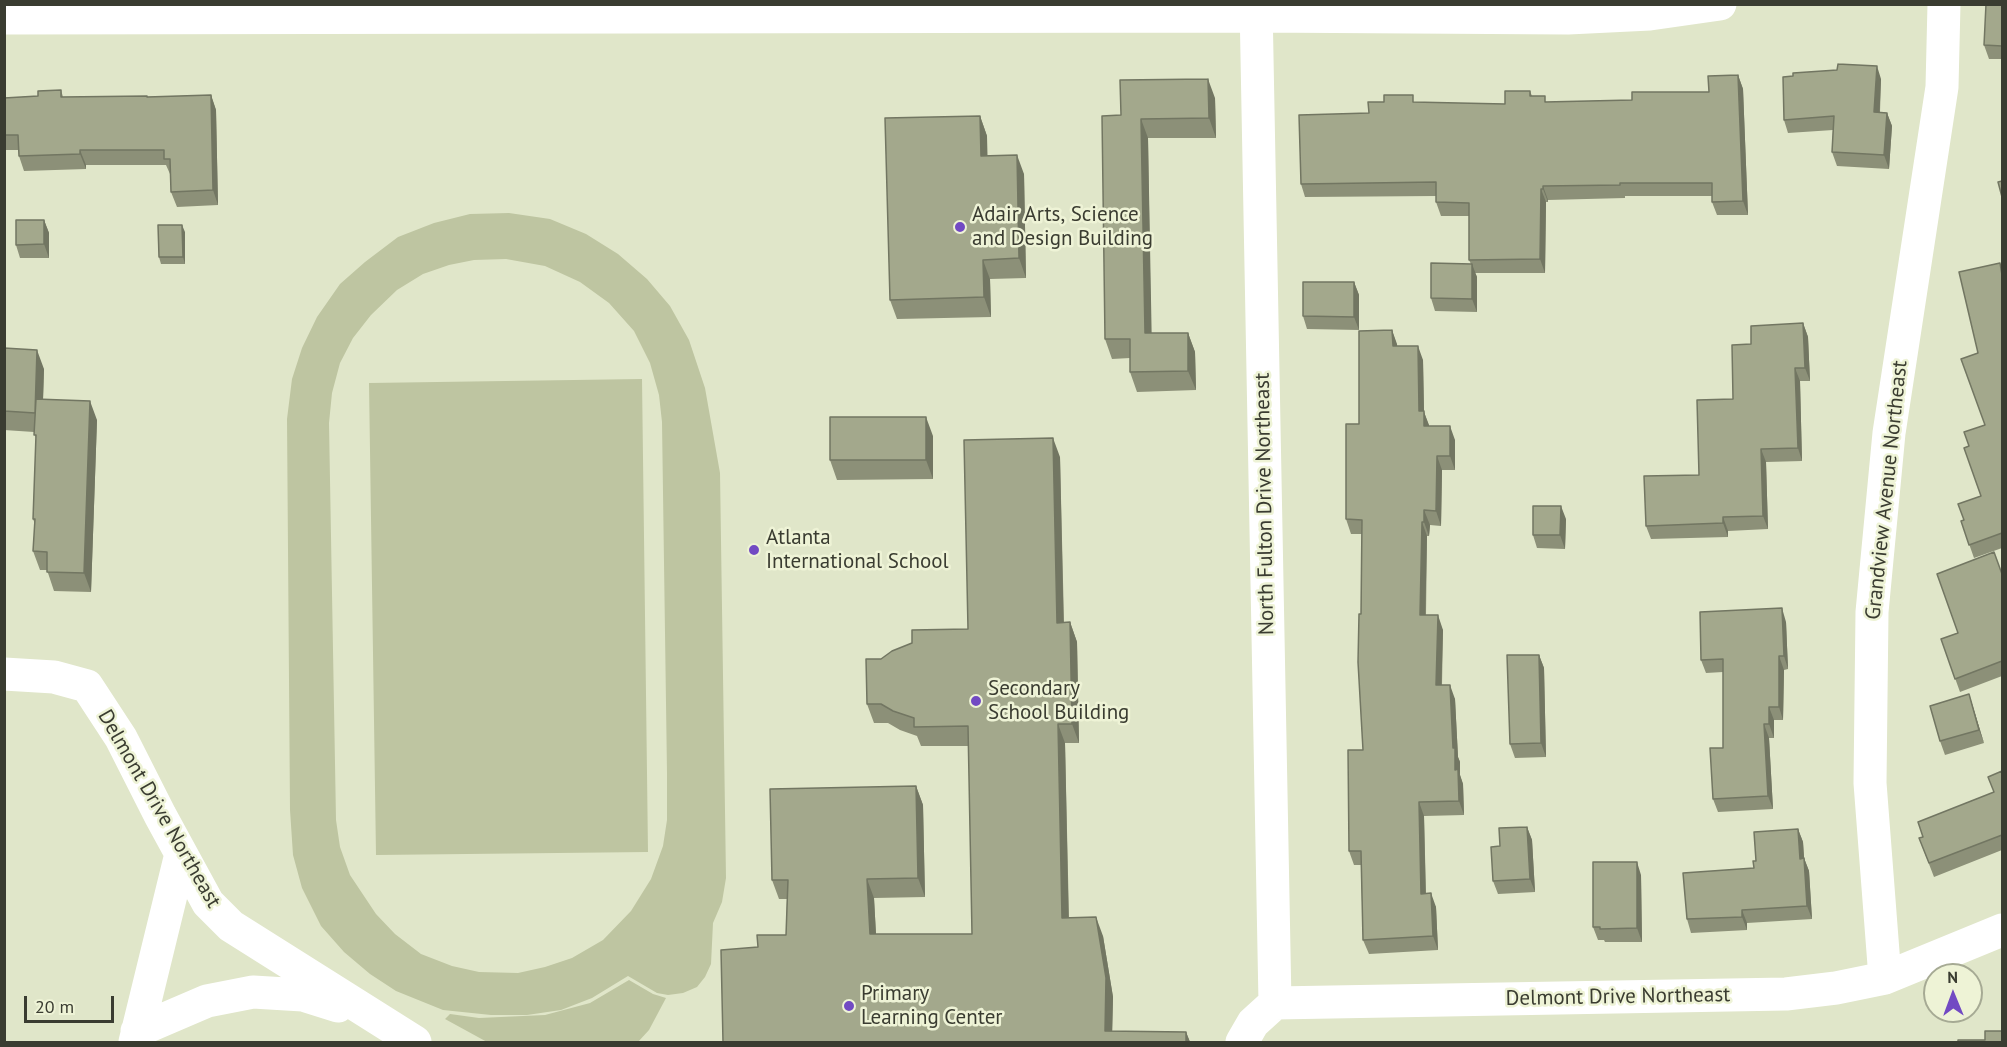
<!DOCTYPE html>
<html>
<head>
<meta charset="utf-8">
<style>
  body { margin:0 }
  #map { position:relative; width:2007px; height:1047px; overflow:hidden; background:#e0e6c9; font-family:"PT Sans",sans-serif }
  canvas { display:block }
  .frame { position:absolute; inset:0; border:6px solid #3a3c31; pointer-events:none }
  .north { position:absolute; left:1923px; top:963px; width:60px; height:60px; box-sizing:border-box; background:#eef3d6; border:2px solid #a6aa94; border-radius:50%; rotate:359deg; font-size:16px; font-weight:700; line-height:24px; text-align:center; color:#3a3c31 }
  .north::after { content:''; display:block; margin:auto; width:21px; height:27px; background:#724ac3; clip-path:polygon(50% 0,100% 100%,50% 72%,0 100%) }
  .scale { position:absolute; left:24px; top:996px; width:90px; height:27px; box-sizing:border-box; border:3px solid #3a3c31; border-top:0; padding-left:8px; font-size:18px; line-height:21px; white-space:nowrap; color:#3a3c31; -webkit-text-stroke:4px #eef3d6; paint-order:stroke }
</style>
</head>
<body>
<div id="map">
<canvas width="2007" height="1047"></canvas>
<div class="frame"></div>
<div class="north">N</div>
<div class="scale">20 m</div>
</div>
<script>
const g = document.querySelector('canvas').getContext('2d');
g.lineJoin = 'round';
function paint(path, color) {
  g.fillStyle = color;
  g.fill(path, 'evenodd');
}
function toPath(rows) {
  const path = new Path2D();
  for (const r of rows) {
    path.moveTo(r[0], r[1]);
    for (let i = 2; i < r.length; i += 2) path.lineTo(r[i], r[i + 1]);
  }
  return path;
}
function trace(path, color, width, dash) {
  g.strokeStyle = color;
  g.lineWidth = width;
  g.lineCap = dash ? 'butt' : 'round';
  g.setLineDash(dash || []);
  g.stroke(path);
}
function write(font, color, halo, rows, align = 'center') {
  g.font = font + ' "PT Sans",sans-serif';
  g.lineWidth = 5;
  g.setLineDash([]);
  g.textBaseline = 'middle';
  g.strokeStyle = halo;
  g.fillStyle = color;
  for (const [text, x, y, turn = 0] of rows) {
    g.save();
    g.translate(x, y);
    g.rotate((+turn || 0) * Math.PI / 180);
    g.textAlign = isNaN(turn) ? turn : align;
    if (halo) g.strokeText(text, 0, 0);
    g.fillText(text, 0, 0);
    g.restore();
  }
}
const green = toPath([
  [509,213,550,219,586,234,618,254,647,279,670,306,689,340,705,388,720,473,726,878,722,902,713,923,711,964,705,977,697,987,683,993,668,995,657,993,628,976,592,998,561,1010,527,1015,491,1015,443,1010,396,991,370,974,344,952,321,926,302,888,293,855,290,810,287,419,292,379,302,348,317,317,340,284,365,262,398,237,434,223,470,214],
  [506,259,545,266,580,282,609,303,634,331,650,363,659,395,662,422,667,773,667,820,663,846,651,879,631,911,603,940,572,958,545,967,518,973,479,972,452,966,421,954,395,934,376,914,350,875,340,847,336,820,329,423,332,393,340,363,353,338,371,315,397,290,423,274,449,265,474,260],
  [642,379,648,852,376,855,369,383],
  [629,980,653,994,666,998,649,1030,638,1042,487,1042,445,1019,450,1014,479,1018,545,1015,590,1003]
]);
const minor = toPath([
  [1256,4,1275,1003],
  [4,18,1256,16,1568,18,1650,14,1720,4],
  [4,674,54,677,87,686,121,738,160,815,208,903,231,926,415,1042],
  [1885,978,1870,783,1872,612,1889,433,1942,87,1944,4],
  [137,1031,207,1001,253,992,303,995,338,1006],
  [135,1042,181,854],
  [1242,1042,1253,1023,1275,1003,1786,994,1836,988,1885,978,2002,930]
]);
const wall = toPath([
  [2002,4,2002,59,1989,59,1984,45],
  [1738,75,1743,89,1748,215,1717,215,1712,202,1712,196,1625,196,1625,198,1548,200,1548,202,1546,202,1545,273,1475,273,1477,277,1477,312,1435,311,1431,298,1471,264,1469,260,1469,216,1441,216,1436,202,1436,196,1305,197,1301,184,1369,113,1384,102,1505,104,1530,91,1532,96,1547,102,1632,100,1709,92],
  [1881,79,1880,112,1887,113,1892,126,1889,169,1837,166,1832,152,1833,130,1788,133,1784,120],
  [61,90,63,97,148,97,211,95,216,110,218,205,177,207,171,192,171,174,170,174,166,165,86,165,86,169,24,171,19,156,19,150,4,150,4,98,38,96],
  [1215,98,1216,138,1148,138,1151,333,1188,333,1195,352,1196,390,1137,392,1130,372,1130,358,1112,359,1105,339,1121,115],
  [980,116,987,136,987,156,1024,174,1026,278,990,279,991,317,897,319,890,300],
  [44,220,49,233,49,258,20,258,16,245],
  [185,232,185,264,161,264,159,257],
  [2002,270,2002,548,1974,558,1961,521,1964,520,1981,496,1969,446,1985,425],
  [1354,282,1359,295,1359,330,1307,329,1303,316],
  [1803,323,1808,337,1810,381,1800,381,1802,461,1766,462,1768,529,1728,531,1728,537,1651,539,1646,526,1699,475,1733,399,1751,344],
  [1392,330,1397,346,1423,360,1424,412,1429,426,1455,440,1455,470,1442,470,1441,526,1430,525,1429,536,1427,536,1426,615,1443,630,1442,685,1455,699,1458,757,1460,762,1460,775,1463,784,1464,815,1424,816,1426,893,1436,907,1438,950,1369,954,1363,940,1361,865,1354,865,1349,851,1363,750,1361,614,1362,534,1351,534,1346,519],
  [4,348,44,369,43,399,97,420,91,592,54,591,47,570,40,570,33,551,35,524,33,519,36,438,34,432,4,430],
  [933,436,933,479,837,480,830,460],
  [1060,457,1064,622,1070,622,1077,642,1079,743,1065,743,1069,918,1103,936,1113,997,1112,1031,1186,1032,1190,1042,723,1042,758,947,786,935,787,899,779,899,772,880,916,786,923,805,925,897,874,898,876,934,972,934,969,746,921,746,917,736,900,730,888,723,874,723,867,704,881,659,912,643,968,629],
  [1566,519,1565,549,1537,548,1533,535],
  [2002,574,2002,676,1960,692,1941,639,1958,633],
  [1786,622,1788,669,1784,670,1783,720,1774,720,1774,738,1769,738,1773,809,1718,812,1713,799,1723,748,1723,672,1706,673,1701,660],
  [1539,655,1544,668,1546,757,1515,758,1510,744],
  [1969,694,1984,743,1945,755,1940,741],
  [2002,771,2002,850,1934,877,1919,838,1923,837,1994,792],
  [1527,827,1532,840,1535,892,1498,894,1493,881],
  [1798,829,1803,842,1804,858,1809,871,1812,919,1747,923,1747,930,1691,933,1687,919,1754,868,1756,861],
  [1641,875,1642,942,1605,942,1604,940,1598,940,1593,927]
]);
const shadedWall = toPath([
  [1877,66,1881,79,1879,125,1874,112],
  [1738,75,1743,89,1748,215,1743,201],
  [1208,79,1215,98,1216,138,1209,118],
  [211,95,216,110,218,205,213,190],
  [1887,113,1892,126,1889,169,1884,155],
  [980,116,987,136,988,175,981,156],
  [1141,119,1148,138,1152,353,1145,333],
  [80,150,86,165,86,169,80,154],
  [1017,155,1024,174,1026,278,1019,258],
  [1543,186,1548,200,1548,202,1543,189],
  [1541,189,1546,202,1545,273,1540,259],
  [44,220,49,233,49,258,44,244],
  [182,225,185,232,185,264,183,257],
  [983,260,990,279,991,317,984,297],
  [1472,264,1477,277,1477,312,1472,299],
  [1354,282,1359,295,1359,330,1354,317],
  [1803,323,1808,337,1810,381,1805,368],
  [1392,330,1397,344,1398,360,1393,346],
  [1188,333,1195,352,1196,390,1188,371],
  [1418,346,1423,360,1424,412,1429,425,1429,441,1419,411],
  [37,350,44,369,42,432,35,413],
  [1795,368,1800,381,1802,461,1798,448],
  [90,401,97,420,91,592,84,573],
  [926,417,933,436,933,479,926,460],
  [1450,426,1455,440,1455,470,1450,456],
  [1053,438,1060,457,1064,642,1057,623],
  [1761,449,1766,462,1768,529,1763,516],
  [1437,456,1442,470,1441,526,1436,511],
  [1561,506,1566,519,1565,549,1560,535],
  [1424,510,1430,525,1429,536,1424,522],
  [1723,517,1728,531,1728,537,1723,523],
  [1422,522,1427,536,1425,629,1420,615],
  [1782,608,1786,622,1788,669,1784,656],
  [1438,615,1443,630,1441,699,1436,685],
  [1070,622,1077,642,1079,743,1072,724],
  [1539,655,1544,668,1546,757,1541,743],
  [1779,656,1784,670,1783,720,1779,707],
  [1450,685,1455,699,1458,757,1460,762,1460,775,1463,784,1464,815,1459,801,1455,770,1453,748],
  [1969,694,1973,707,1984,743,1979,730],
  [1769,707,1774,720,1774,738,1769,724],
  [1058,724,1065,743,1069,937,1062,918],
  [1764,724,1769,738,1773,809,1768,796],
  [916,786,923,805,925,897,918,878],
  [1419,802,1424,816,1426,908,1421,894],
  [1527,827,1532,840,1535,892,1530,879],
  [1798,829,1803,842,1805,872,1800,859],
  [1804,858,1809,871,1812,919,1807,906],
  [1637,862,1641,875,1642,942,1637,928],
  [867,879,874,898,877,953,870,934],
  [1431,893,1436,907,1438,950,1433,936],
  [1742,910,1747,923,1747,930,1742,917],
  [1096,917,1103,936,1113,997,1112,1042,1105,1031],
  [1186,1032,1190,1042,1186,1042]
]);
const building = toPath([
  [1986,4,2002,4,2002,46,1984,45,1986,4],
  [1838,64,1877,66,1874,112,1887,113,1884,155,1832,152,1834,116,1784,120,1783,77,1793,76,1793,73,1837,70,1838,64],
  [1738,75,1743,201,1712,202,1712,183,1620,183,1620,185,1543,186,1543,189,1541,189,1540,259,1469,260,1469,203,1436,202,1436,182,1301,184,1299,115,1369,113,1368,102,1384,102,1384,95,1413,95,1413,102,1505,104,1505,91,1530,91,1530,96,1545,96,1545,102,1632,100,1632,92,1709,92,1708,76,1738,75],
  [1208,79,1209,118,1141,119,1145,333,1188,333,1188,371,1130,372,1130,339,1105,339,1102,116,1121,115,1120,80,1208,79],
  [61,90,61,97,147,96,147,97,211,95,213,190,171,192,170,159,164,159,164,150,80,150,80,154,19,156,18,135,4,135,4,98,38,96,38,91,61,90],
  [980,116,981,156,1017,155,1019,258,983,260,984,297,890,300,885,118,980,116],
  [2002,181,2002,197,1998,182,2002,181],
  [16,220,44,220,44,244,16,245,16,220],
  [158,225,182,225,183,257,159,257,158,225],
  [1431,263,1472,264,1472,299,1431,298,1431,263],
  [2000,263,2002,275,2002,533,1969,545,1961,521,1964,520,1958,504,1981,496,1964,448,1969,446,1964,432,1985,425,1961,359,1978,353,1959,272,2000,263],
  [1303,282,1354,282,1354,317,1303,316,1303,282],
  [1803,323,1805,368,1795,368,1798,448,1761,449,1763,516,1723,517,1723,523,1646,526,1644,476,1699,475,1697,400,1733,399,1732,345,1751,344,1751,326,1803,323],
  [1392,330,1393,346,1418,346,1419,411,1424,411,1424,426,1450,426,1450,456,1437,456,1436,511,1424,510,1424,522,1422,522,1420,615,1438,615,1436,685,1450,685,1453,748,1455,748,1455,770,1458,769,1459,801,1419,802,1421,894,1431,893,1433,936,1363,940,1361,851,1349,851,1348,750,1363,750,1358,662,1359,614,1361,614,1362,520,1346,519,1346,424,1359,424,1359,331,1392,330],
  [4,348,37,350,35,413,4,411,4,348],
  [36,399,90,401,84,573,47,572,47,552,33,551,35,519,33,519,36,435,34,435,36,399],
  [830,417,926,417,926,460,830,460,830,417],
  [1053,438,1057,623,1070,622,1072,724,1058,724,1062,918,1096,917,1106,978,1105,1031,1186,1032,1186,1042,723,1042,721,950,758,947,757,935,786,935,788,880,772,880,770,789,916,786,918,878,867,879,870,934,972,934,968,726,914,727,914,718,893,711,881,704,867,704,866,659,881,659,892,651,912,643,912,630,968,629,964,440,1053,438],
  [1533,506,1561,506,1560,535,1533,535,1533,506],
  [1994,552,2002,574,2002,661,1955,679,1941,639,1958,633,1937,574,1994,552],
  [1782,608,1784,656,1779,656,1779,707,1769,707,1769,724,1764,724,1768,796,1713,799,1710,748,1723,748,1723,659,1701,660,1700,612,1782,608],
  [1507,655,1539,655,1541,743,1510,744,1507,655],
  [1969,694,1979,730,1940,741,1930,706,1969,694],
  [2002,771,2002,835,1929,863,1919,838,1923,837,1918,822,1994,792,1988,777,2002,771],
  [1527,827,1530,879,1493,881,1491,847,1500,846,1499,828,1527,827],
  [1798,829,1800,859,1804,858,1807,906,1742,910,1742,917,1687,919,1683,873,1754,868,1753,861,1756,861,1754,832,1798,829],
  [1593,862,1637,862,1637,928,1600,929,1600,927,1593,927,1593,862],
  [1985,1031,2002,1031,2002,1042,1958,1042,1958,1040,1985,1040,1985,1031]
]);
const markers = [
  [960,227,6,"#724ac3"],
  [754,550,6,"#724ac3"],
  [976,701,6,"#724ac3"],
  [849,1006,6,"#724ac3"]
];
const poiNames = [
  ["Adair Arts, Science",972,215],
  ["and Design Building",972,239],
  ["Atlanta",766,538],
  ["International School",766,562],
  ["Secondary",988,689],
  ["School Building",988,713],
  ["Primary",861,994],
  ["Learning Center",861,1018]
];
const streetNames = [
  ["Grandview Avenue Northeast",1887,490,-84],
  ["North Fulton Drive Northeast",1265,504,-91],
  ["Delmont Drive Northeast",159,809,60],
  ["Delmont Drive Northeast",1618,997,-1]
];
paint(green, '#bec5a1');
trace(minor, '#fff', 33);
paint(wall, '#8c9078');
paint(shadedWall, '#727662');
paint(building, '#a3a88c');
trace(building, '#727662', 1.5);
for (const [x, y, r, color] of markers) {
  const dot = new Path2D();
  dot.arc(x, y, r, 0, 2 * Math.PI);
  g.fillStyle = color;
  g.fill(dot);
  trace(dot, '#eef3d6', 2);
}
write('21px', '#3a3c31', '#eef3d6', poiNames, 'left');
write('21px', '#3a3c31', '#eef3d6', streetNames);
</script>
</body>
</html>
